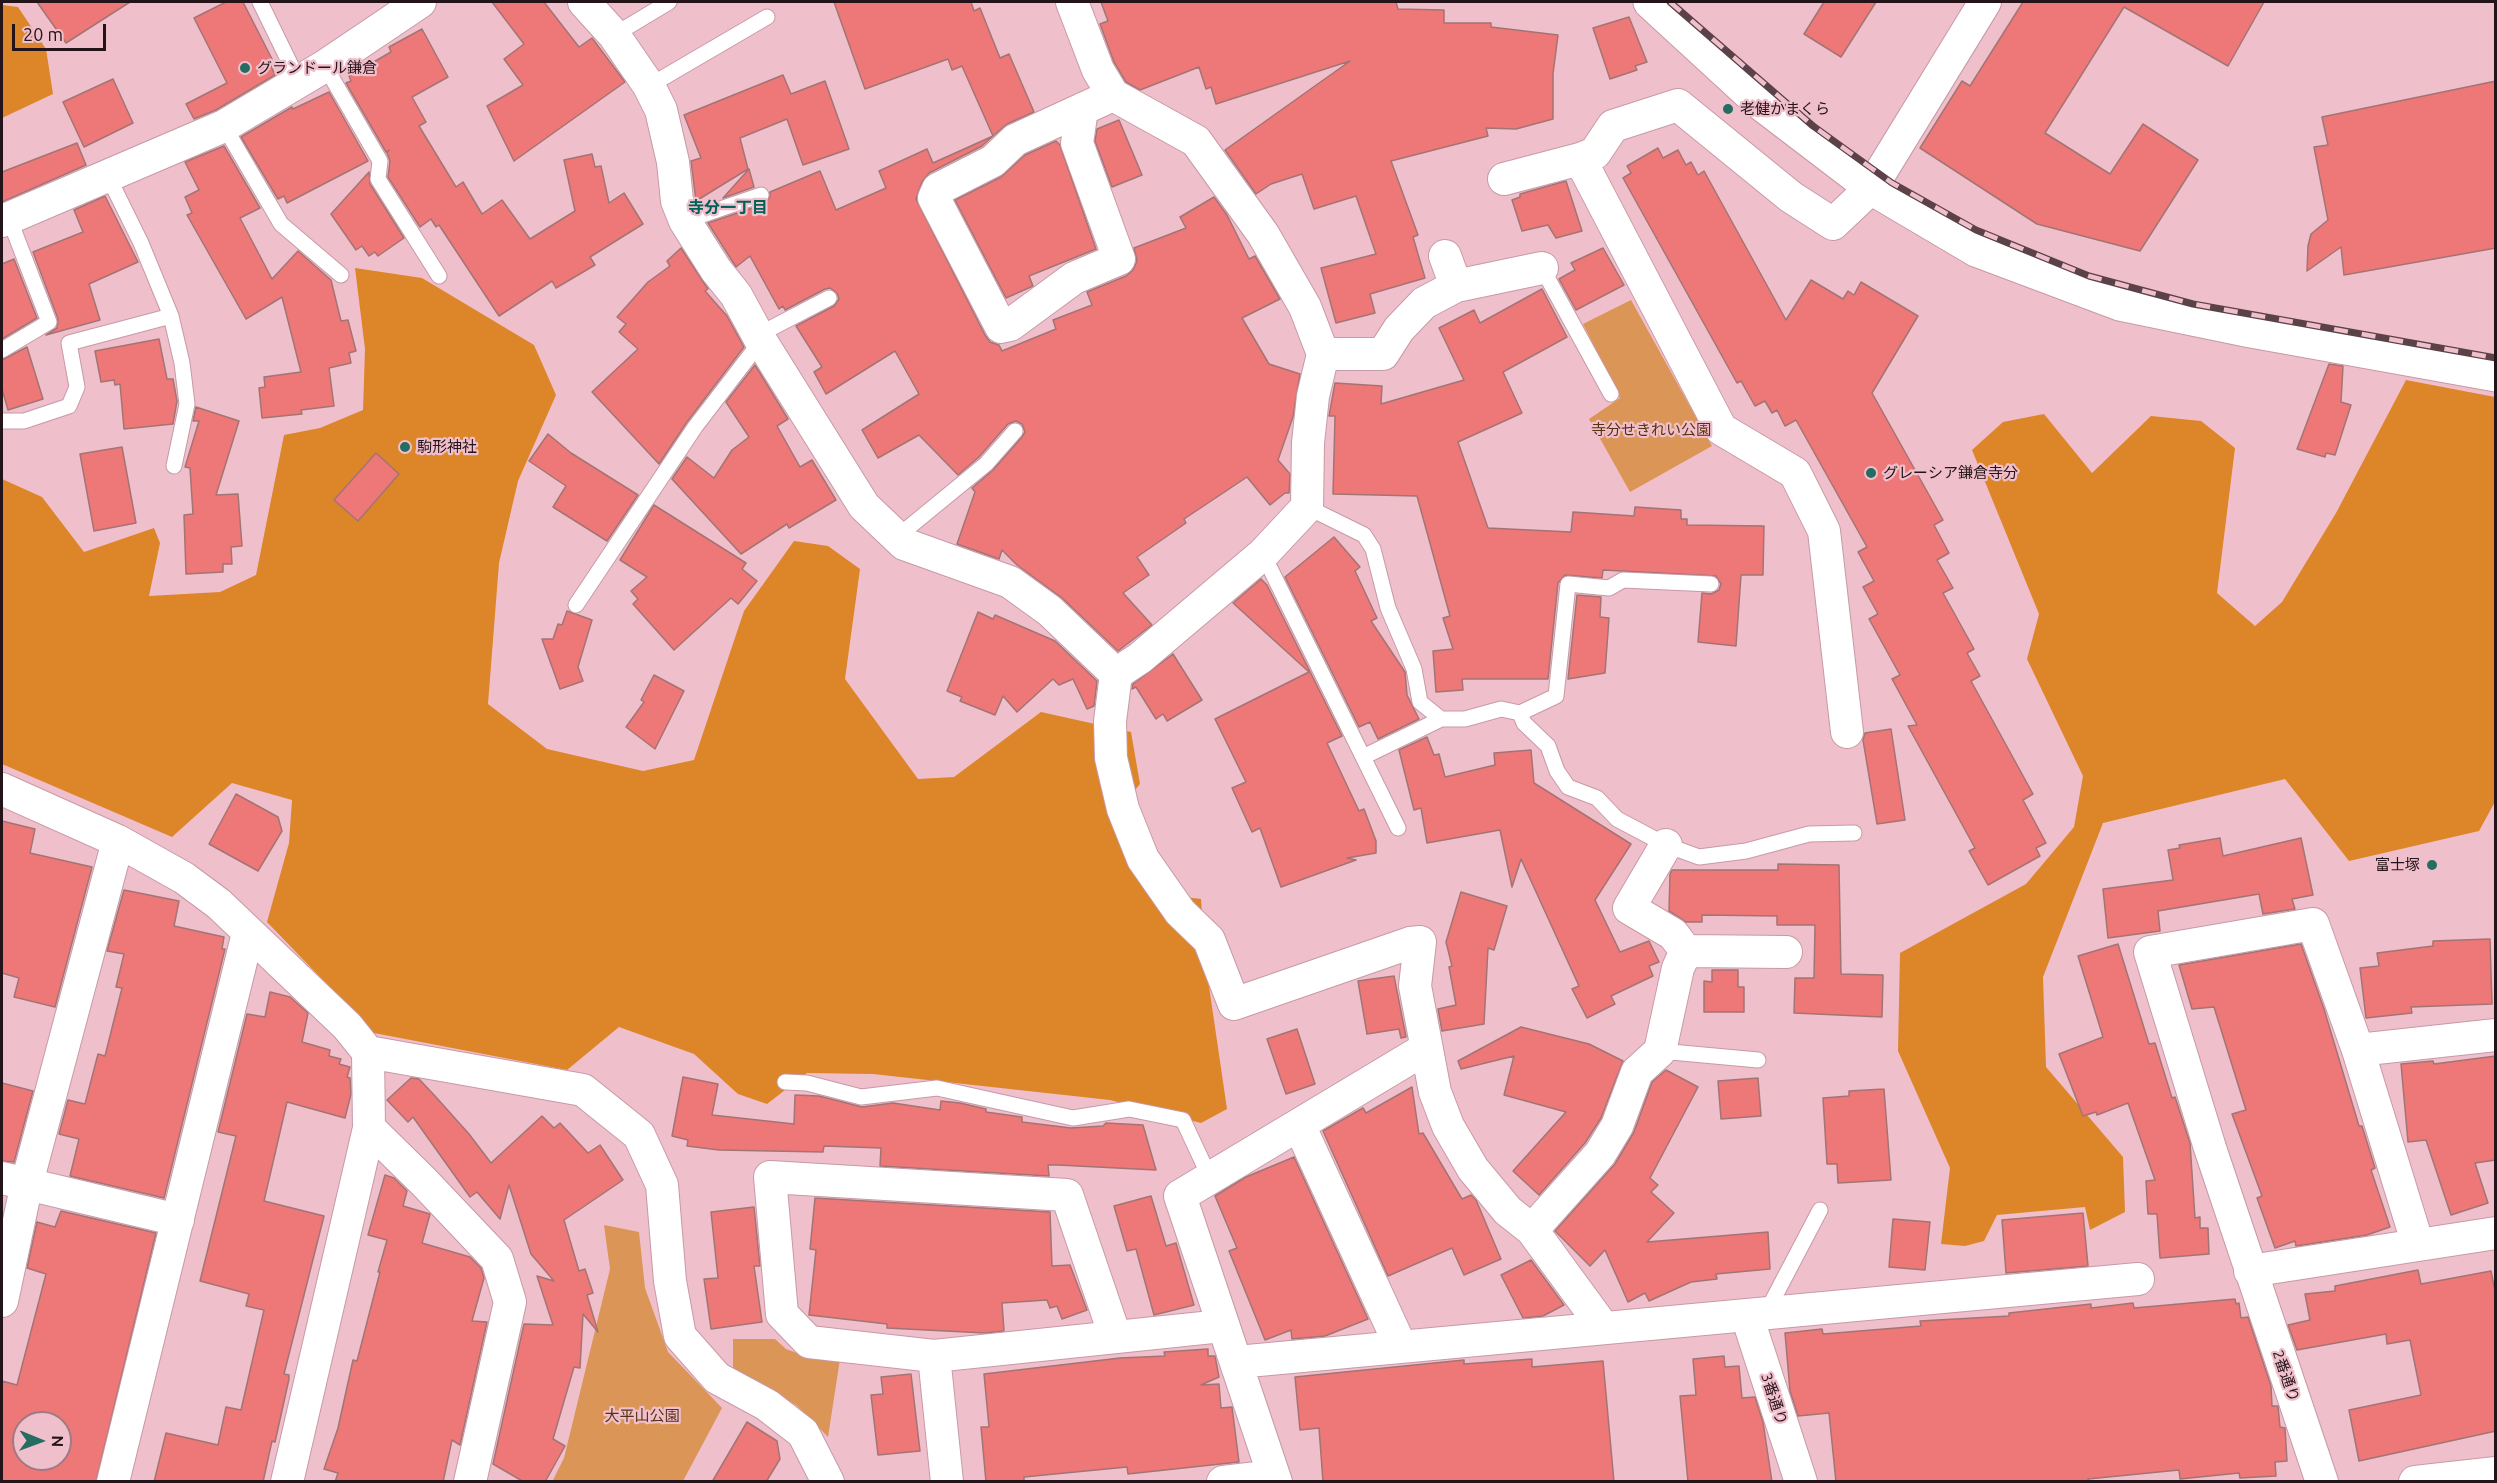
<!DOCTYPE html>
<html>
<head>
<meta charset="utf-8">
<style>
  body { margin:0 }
  #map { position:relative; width:2497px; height:1483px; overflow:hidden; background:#f0bfcc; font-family:Ubuntu,sans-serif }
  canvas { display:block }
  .frame { position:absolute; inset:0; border:3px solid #241318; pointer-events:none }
  .north { position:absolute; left:12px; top:1411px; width:60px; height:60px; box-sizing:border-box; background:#f0bfcc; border:2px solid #9e7a84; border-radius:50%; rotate:91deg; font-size:16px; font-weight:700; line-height:24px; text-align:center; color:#241318 }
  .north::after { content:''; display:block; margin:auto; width:21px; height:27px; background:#256c61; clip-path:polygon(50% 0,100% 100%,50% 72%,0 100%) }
  .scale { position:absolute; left:12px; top:24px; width:94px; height:27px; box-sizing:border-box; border:3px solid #241318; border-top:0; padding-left:8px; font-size:18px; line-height:21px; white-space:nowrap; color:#241318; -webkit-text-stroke:4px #f0bfcc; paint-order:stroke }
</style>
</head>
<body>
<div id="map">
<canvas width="2497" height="1483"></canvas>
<div class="frame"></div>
<div class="north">N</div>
<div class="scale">20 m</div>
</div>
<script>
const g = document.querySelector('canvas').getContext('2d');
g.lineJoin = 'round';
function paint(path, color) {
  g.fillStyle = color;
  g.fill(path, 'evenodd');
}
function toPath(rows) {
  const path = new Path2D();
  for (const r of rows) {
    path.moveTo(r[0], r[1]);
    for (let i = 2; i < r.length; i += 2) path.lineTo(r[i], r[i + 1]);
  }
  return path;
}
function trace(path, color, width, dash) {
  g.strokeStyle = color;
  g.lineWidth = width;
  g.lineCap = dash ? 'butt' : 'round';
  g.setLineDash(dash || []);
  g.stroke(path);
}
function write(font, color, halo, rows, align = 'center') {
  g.font = font + ' Ubuntu,"Noto Sans JP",sans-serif';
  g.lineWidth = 4.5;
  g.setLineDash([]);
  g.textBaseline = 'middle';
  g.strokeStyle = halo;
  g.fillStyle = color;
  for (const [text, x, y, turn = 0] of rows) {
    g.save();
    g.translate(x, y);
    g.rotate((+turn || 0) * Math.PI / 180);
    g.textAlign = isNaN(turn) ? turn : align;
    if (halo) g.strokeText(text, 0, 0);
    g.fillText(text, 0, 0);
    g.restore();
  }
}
const green = toPath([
  [1631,300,1712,446,1630,492,1589,419,1620,398,1583,324],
  [604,1225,639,1232,645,1288,668,1352,722,1408,683,1481,552,1482,564,1458,610,1269],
  [733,1339,775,1339,786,1349,805,1356,840,1359,828,1437,796,1405,733,1370]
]);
const forest = toPath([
  [2,5,18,7,46,49,53,94,2,118],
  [355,268,422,278,534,345,556,395,518,481,499,563,488,704,547,749,643,771,694,760,744,611,794,541,828,546,860,569,845,679,918,779,954,777,1041,712,1131,732,1140,784,1116,813,1145,892,1201,899,1205,959,1227,1109,1201,1123,1110,1100,873,1074,807,1073,767,1104,738,1094,694,1054,619,1027,567,1070,374,1033,267,922,289,843,292,800,232,783,172,837,2,764,2,479,42,497,84,552,154,528,160,543,149,596,220,592,256,575,284,435,320,428,363,410,365,349],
  [2406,380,2495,397,2496,800,2479,831,2349,861,2285,779,2103,823,2043,977,2046,1067,2123,1157,2125,1212,2090,1230,2085,1207,1997,1215,1984,1241,1965,1246,1941,1244,1950,1168,1898,1051,1900,953,2026,884,2074,827,2083,776,2027,659,2039,614,1972,450,2003,422,2044,414,2092,473,2151,416,2201,421,2235,448,2217,593,2255,626,2282,602,2336,513]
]);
const building = toPath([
  [37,2,130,2,66,43,37,2],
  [226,2,243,2,272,59,269,61,275,75,216,110,194,119,186,104,227,83,194,18,226,2],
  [492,2,544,2,579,47,592,38,625,82,514,161,487,106,523,85,504,59,524,44,492,2],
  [834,2,971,2,974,11,980,8,1000,58,1009,54,1034,112,1007,124,993,136,962,66,952,70,948,59,865,89,834,2],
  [1101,2,1396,2,1398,9,1444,10,1444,23,1491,23,1491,27,1558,35,1553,74,1553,119,1516,129,1486,128,1488,136,1391,161,1414,224,1418,235,1413,237,1425,278,1370,294,1375,313,1336,323,1321,268,1376,254,1356,196,1314,209,1302,174,1271,184,1256,194,1225,150,1350,61,1216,104,1211,87,1206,89,1199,67,1140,90,1126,82,1114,62,1100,24,1108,21,1101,2],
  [1824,2,1876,2,1841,57,1804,34,1824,2],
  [2023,2,2264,2,2228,66,2124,7,2045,133,2110,174,2143,124,2198,160,2140,251,2037,224,1920,148,1962,81,1970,86,2023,2],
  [1629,17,1647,62,1635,66,1637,70,1610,79,1593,28,1629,17],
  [422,29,448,77,412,97,426,122,419,126,456,187,463,182,482,214,502,200,530,239,575,211,564,160,592,154,595,167,601,166,609,203,624,193,643,224,590,257,595,265,556,288,552,281,499,316,439,225,436,227,431,219,420,227,388,177,390,161,387,153,389,150,386,152,346,83,351,81,349,76,391,52,389,47,422,29],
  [783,75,791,94,825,81,849,149,803,165,787,119,740,138,748,169,696,201,691,161,701,158,684,115,783,75],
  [113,79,133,123,84,147,63,102,113,79],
  [2496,81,2496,248,2344,275,2341,247,2307,271,2308,246,2311,234,2328,220,2314,147,2328,145,2322,117,2496,81],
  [329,92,368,161,287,203,284,196,278,199,241,137,292,107,293,109,329,92],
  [1119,120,1142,175,1112,187,1095,141,1097,129,1119,120],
  [993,136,982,146,929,173,922,182,916,199,985,335,990,342,999,345,1002,351,1056,329,1053,320,1092,305,1087,292,1126,276,1133,270,1137,261,1134,248,1186,228,1180,217,1214,197,1227,215,1249,259,1255,256,1280,299,1242,318,1269,364,1300,374,1293,417,1278,460,1290,474,1289,493,1285,493,1270,505,1247,477,1184,519,1186,523,1137,557,1149,575,1123,593,1152,625,1118,651,1062,598,1017,565,1002,550,999,559,957,544,975,492,972,488,993,470,1022,437,1025,432,1022,424,1016,421,1008,424,979,457,958,475,919,435,878,458,862,430,919,394,895,351,826,394,814,372,822,367,796,326,834,306,839,299,837,293,830,288,825,289,785,310,783,306,779,309,750,256,736,267,708,223,764,204,770,197,770,192,820,171,836,210,886,188,879,171,927,149,933,163,993,136],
  [1056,141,1060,145,1096,249,1029,276,1033,286,1006,298,955,200,1001,177,1025,155,1056,141],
  [77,143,86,165,2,202,2,172,77,143],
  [224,146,260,208,240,218,272,279,298,251,331,280,341,321,348,320,356,351,349,353,351,363,329,368,334,406,301,410,302,414,262,418,259,388,265,387,264,377,301,372,282,297,246,319,187,215,192,213,185,197,199,190,185,162,224,146],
  [1658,148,1663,158,1678,150,1686,165,1691,162,1698,175,1704,171,1786,320,1811,280,1843,299,1848,291,1854,295,1861,282,1918,316,1872,393,1943,520,1934,525,1949,553,1937,560,1953,588,1943,593,1974,649,1967,653,1980,676,1971,681,2033,794,2023,800,2046,843,2036,848,2040,856,1988,885,1969,851,1975,848,1908,726,1917,725,1892,679,1900,675,1869,619,1878,614,1863,587,1874,581,1858,552,1867,547,1796,420,1785,426,1777,410,1772,413,1765,401,1755,406,1741,381,1737,383,1623,178,1631,173,1627,166,1658,148],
  [749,169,754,187,723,198,749,169],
  [369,172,370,184,404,238,378,256,375,252,369,256,362,246,356,250,331,214,369,172],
  [1566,181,1582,231,1556,238,1548,225,1522,231,1512,200,1520,197,1520,194,1566,181],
  [105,196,138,262,89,284,100,320,46,335,57,328,58,319,33,252,83,232,74,210,105,196],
  [681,248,708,289,705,291,727,316,744,347,687,422,659,464,592,392,638,349,619,332,626,324,617,317,648,282,670,266,667,261,681,248],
  [1603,248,1624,285,1576,310,1559,279,1575,270,1571,263,1603,248],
  [14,259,37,318,2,339,2,264,14,259],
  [1542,289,1567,337,1503,372,1522,413,1458,442,1488,528,1571,532,1573,512,1634,516,1635,507,1681,510,1681,519,1687,519,1687,525,1764,526,1763,575,1741,575,1736,646,1698,642,1702,593,1711,594,1719,590,1721,584,1716,576,1603,570,1602,578,1565,575,1558,583,1548,679,1462,679,1463,690,1436,692,1433,651,1453,649,1443,618,1450,616,1417,496,1333,494,1335,416,1329,416,1335,383,1382,386,1381,404,1464,380,1439,328,1474,310,1480,323,1542,289],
  [159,339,167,379,173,379,177,401,173,424,124,429,120,384,115,385,114,380,101,382,95,351,159,339],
  [27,347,43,399,8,410,2,389,2,360,27,347],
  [2329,364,2343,366,2341,402,2351,405,2335,455,2326,453,2325,457,2297,449,2329,364],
  [755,365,788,419,777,426,800,467,812,460,836,500,789,528,787,524,741,554,672,479,687,457,714,478,732,450,749,437,726,402,755,365],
  [196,407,239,421,216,495,238,494,242,546,231,547,232,564,223,564,223,572,186,574,184,515,193,514,190,468,185,467,199,421,193,421,196,407],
  [548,434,571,453,638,495,607,541,553,507,566,486,529,461,548,434],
  [122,447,136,523,94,531,80,454,122,447],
  [376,453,399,474,358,521,334,500,376,453],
  [654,505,746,563,742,569,757,581,738,604,731,598,674,650,633,604,638,599,631,591,647,577,620,560,654,505],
  [1334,537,1360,567,1355,571,1377,618,1371,621,1405,672,1407,695,1419,719,1378,739,1370,722,1359,727,1285,577,1334,537],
  [1261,579,1267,585,1342,736,1327,743,1359,811,1364,809,1376,841,1376,853,1347,858,1356,860,1281,887,1260,828,1252,832,1232,788,1246,782,1215,719,1309,672,1233,603,1261,579],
  [1577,595,1601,597,1600,617,1609,618,1605,673,1568,679,1577,595],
  [567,611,592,620,578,667,583,681,560,689,542,639,553,639,558,624,562,625,567,611],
  [978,612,993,619,995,615,1055,641,1097,681,1094,706,1087,709,1073,679,1059,685,1053,679,1017,712,1003,696,995,715,960,701,962,697,947,691,978,612],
  [1173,654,1202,700,1167,721,1163,714,1156,719,1136,687,1132,689,1133,684,1173,654],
  [654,675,684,691,655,749,626,727,644,702,641,700,654,675],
  [1891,729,1905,820,1877,824,1863,740,1865,733,1891,729],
  [1427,737,1434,755,1439,754,1445,777,1495,765,1494,753,1531,750,1534,783,1631,844,1595,900,1620,952,1649,941,1659,962,1649,966,1653,976,1611,996,1615,1004,1587,1018,1572,989,1579,986,1521,859,1512,887,1500,830,1427,843,1421,808,1414,810,1399,750,1427,737],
  [236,794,278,817,282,831,258,871,209,844,236,794],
  [2,821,35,829,30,853,92,867,55,1007,14,997,19,978,2,973,2,821],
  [2220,838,2223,856,2301,838,2313,895,2292,899,2295,909,2263,914,2259,894,2158,911,2160,931,2108,938,2103,889,2173,880,2168,850,2180,848,2179,845,2220,838],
  [1778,864,1839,865,1841,974,1883,975,1882,1017,1794,1013,1795,978,1814,978,1815,925,1777,925,1777,916,1702,915,1702,922,1686,922,1669,911,1670,874,1672,870,1778,870,1778,864],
  [124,890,179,901,174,926,224,937,222,949,225,949,164,1198,70,1176,79,1139,59,1134,68,1100,85,1104,98,1054,105,1056,122,988,116,987,124,954,107,951,124,890],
  [1461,892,1507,906,1494,950,1488,948,1484,1024,1442,1031,1438,1009,1456,1005,1449,967,1452,966,1446,942,1461,892],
  [2490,939,2492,1004,2411,1007,2412,1013,2366,1018,2360,968,2379,966,2377,953,2433,946,2433,941,2490,939],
  [2118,944,2149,1044,2155,1043,2172,1098,2175,1097,2190,1143,2195,1218,2200,1217,2200,1228,2208,1228,2209,1254,2160,1258,2157,1214,2148,1214,2146,1181,2155,1180,2128,1103,2097,1115,2096,1112,2083,1116,2059,1054,2103,1037,2078,956,2118,944],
  [2301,944,2324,1009,2359,1126,2362,1126,2375,1168,2371,1170,2390,1227,2367,1235,2296,1246,2295,1241,2275,1248,2257,1198,2262,1196,2232,1114,2246,1110,2214,1007,2192,1009,2179,965,2301,944],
  [1712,970,1738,970,1738,987,1744,987,1744,1012,1704,1012,1704,981,1712,982,1712,970],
  [1394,976,1406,1037,1401,1038,1399,1029,1367,1034,1358,981,1394,976],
  [270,992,290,997,308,1013,302,1042,330,1050,329,1056,341,1059,339,1064,350,1067,347,1077,350,1078,351,1094,345,1118,287,1102,264,1201,324,1216,284,1374,289,1375,289,1379,275,1442,272,1441,263,1482,154,1482,166,1433,218,1445,226,1407,241,1410,264,1310,246,1306,249,1294,200,1281,236,1136,218,1132,247,1014,265,1017,270,992],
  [1521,1027,1589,1044,1623,1061,1601,1118,1585,1143,1539,1195,1513,1171,1566,1112,1504,1095,1514,1056,1461,1069,1458,1061,1521,1027],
  [1297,1029,1315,1084,1286,1094,1267,1039,1297,1029],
  [2496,1056,2496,1160,2475,1163,2488,1203,2451,1215,2426,1140,2408,1142,2401,1064,2433,1061,2434,1064,2496,1056],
  [1666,1070,1698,1087,1650,1178,1658,1185,1651,1192,1674,1213,1647,1242,1768,1232,1770,1269,1716,1274,1717,1279,1691,1282,1649,1301,1645,1293,1628,1302,1605,1250,1590,1266,1555,1231,1615,1164,1634,1132,1652,1082,1666,1070],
  [683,1077,718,1084,712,1115,794,1124,795,1095,819,1096,862,1107,893,1103,940,1110,941,1101,960,1103,986,1109,986,1112,1022,1117,1022,1122,1071,1128,1103,1126,1106,1123,1143,1125,1156,1170,1058,1165,1048,1165,1049,1176,880,1166,881,1148,824,1146,823,1152,719,1150,687,1146,688,1140,672,1136,683,1077],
  [411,1078,419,1079,435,1096,469,1134,491,1163,542,1116,554,1128,560,1123,588,1153,600,1145,623,1180,564,1220,579,1271,585,1269,593,1293,587,1295,598,1332,583,1314,580,1368,574,1367,553,1439,565,1446,545,1482,524,1482,493,1464,524,1324,553,1325,537,1276,554,1281,531,1254,509,1185,500,1219,477,1192,470,1197,413,1117,408,1122,387,1100,411,1078],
  [1758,1078,1761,1116,1721,1119,1718,1081,1758,1078],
  [2,1083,33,1091,14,1162,2,1161,2,1083],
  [1412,1087,1419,1134,1423,1133,1462,1199,1471,1195,1476,1200,1501,1259,1464,1275,1452,1248,1388,1276,1323,1131,1363,1108,1366,1113,1412,1087],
  [1884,1089,1891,1180,1838,1183,1837,1164,1827,1164,1823,1098,1849,1096,1849,1091,1884,1089],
  [1294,1157,1368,1319,1325,1336,1292,1339,1291,1330,1265,1340,1229,1251,1237,1248,1215,1196,1246,1177,1294,1157],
  [385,1175,394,1178,407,1191,403,1206,430,1214,422,1243,470,1257,481,1268,484,1278,472,1321,487,1322,460,1445,452,1440,443,1482,335,1482,338,1473,324,1469,338,1428,353,1360,357,1361,380,1272,378,1272,387,1240,368,1235,385,1175],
  [1151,1196,1166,1246,1176,1243,1194,1305,1154,1315,1136,1249,1127,1251,1114,1206,1151,1196],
  [815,1198,1050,1212,1052,1266,1070,1265,1087,1310,1062,1319,1057,1306,1050,1308,1047,1300,1002,1303,1004,1331,985,1333,887,1328,887,1324,809,1315,816,1250,810,1249,815,1198],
  [754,1207,760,1266,754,1266,762,1322,711,1329,704,1279,718,1278,711,1212,754,1207],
  [61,1211,156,1233,96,1482,2,1482,2,1381,17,1385,46,1274,27,1268,37,1222,55,1227,61,1211],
  [24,1423,60,1423,60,1459,24,1459,24,1423],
  [2083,1213,2088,1266,2006,1273,2002,1220,2083,1213],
  [1893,1219,1930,1222,1925,1270,1889,1267,1893,1219],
  [1531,1260,1564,1305,1543,1316,1523,1318,1501,1275,1531,1260],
  [2418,1270,2421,1284,2491,1271,2496,1296,2496,1431,2359,1461,2349,1410,2421,1395,2410,1340,2387,1344,2386,1334,2297,1350,2288,1325,2310,1320,2305,1294,2335,1291,2335,1286,2418,1270],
  [2235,1299,2236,1304,2239,1303,2241,1318,2248,1317,2271,1386,2272,1406,2278,1406,2280,1427,2285,1428,2287,1461,2275,1462,2276,1476,2240,1478,2239,1473,2180,1479,2179,1470,2088,1479,2089,1482,1836,1482,1829,1413,1798,1416,1790,1391,1785,1333,1822,1329,1823,1334,1921,1326,1920,1321,2009,1316,2009,1313,2091,1304,2091,1308,2133,1303,2134,1308,2235,1299],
  [1208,1349,1208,1356,1215,1356,1219,1377,1201,1385,1219,1384,1221,1408,1232,1407,1239,1462,1128,1474,1127,1467,1024,1477,1024,1482,986,1482,981,1427,989,1427,984,1374,1120,1358,1165,1356,1164,1352,1208,1349],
  [1724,1356,1725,1367,1739,1366,1742,1398,1755,1397,1763,1422,1772,1482,1688,1482,1680,1396,1696,1395,1693,1359,1724,1356],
  [1532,1359,1532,1367,1603,1361,1614,1482,1323,1482,1319,1428,1300,1430,1295,1377,1464,1360,1464,1364,1532,1359],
  [911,1374,920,1451,878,1455,871,1395,883,1394,881,1377,911,1374],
  [747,1422,777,1441,780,1459,766,1482,712,1482,747,1422]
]);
const service = toPath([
  [260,2,299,82],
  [614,35,669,2],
  [325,66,380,161,378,179,439,276],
  [649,86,767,17],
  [224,126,281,224,341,275],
  [108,176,141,243,171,316,182,363,187,404,174,466],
  [685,221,761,195],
  [1542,268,1611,394],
  [758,335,829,298],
  [2,350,49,322,9,218],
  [2,421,24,421,69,406,77,387,69,343,171,316],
  [1307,507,1364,535,1373,549,1388,608,1414,669,1420,702,1441,719],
  [897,537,986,464,1015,431],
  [1263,554,1398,828],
  [576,605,695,427,761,341],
  [1520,713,1556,696,1568,584,1609,588,1623,580,1711,584],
  [1363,757,1441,719,1465,719,1501,709,1520,713,1524,723,1548,746,1557,771,1568,787,1597,798,1617,819,1666,845,1699,857,1746,851,1809,834,1854,833],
  [1660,1051,1758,1060],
  [785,1082,807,1083,861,1097,937,1088,1073,1118,1129,1109,1183,1120,1210,1178],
  [1766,1313,1820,1210]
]);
const minor = toPath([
  [584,2,614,35,649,86,661,110,673,162,677,201,685,221,716,270,736,295,761,341,864,506,904,544,1010,582,1050,611,1116,674],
  [1072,2,1098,70,1113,95,1196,141,1263,234,1305,307,1323,354,1313,396,1308,443,1307,507,1263,554,1140,658,1116,674,1110,721,1111,758,1123,809,1143,859,1180,912,1209,940,1234,1004,1410,943,1420,942,1415,986,1435,1092,1448,1126,1473,1169,1508,1211,1532,1230,1603,1327],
  [1082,109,1077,143,1119,259,1074,278,1010,325,1001,327,934,198,938,189,993,161,1015,140,1113,95],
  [1504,179,1580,159],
  [2,221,224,126,325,66,420,2],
  [1445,256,1456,286],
  [1323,354,1383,354,1399,329,1424,303,1456,286,1542,268],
  [1847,732,1824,531,1795,473,1721,429,1580,159,1595,153,1613,126,1678,105,1791,197,1833,224,1871,188,1985,2],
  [2,789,118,841,184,878,219,904,347,1026,368,1052,369,1128,287,1482],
  [1666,845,1629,908,1673,934,1686,951,1786,952],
  [2358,1050,2418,1245],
  [368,1052,583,1090,639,1135,662,1185,670,1281,680,1336,717,1378,767,1405,803,1433,828,1482],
  [1300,1127,1400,1345],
  [369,1128,424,1182,497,1259,510,1302,470,1482],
  [2,1178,178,1220],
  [1532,1230,1600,1154,1617,1126,1637,1072,1660,1051,1678,968,1686,951],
  [2250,1271,2496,1233],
  [2,1301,27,1183,118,841],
  [1747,1316,1801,1482],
  [1115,1336,1067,1195,770,1177,782,1314,809,1342,934,1356,1222,1326],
  [934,1356,947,1482],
  [1237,1362,2138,1279],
  [113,1482,248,933],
  [1223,1482,1274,1476],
  [1276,1482,1180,1196,1425,1049],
  [2322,1482,2210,1148,2150,952,2313,924,2358,1050,2496,1035],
  [2415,1482,2496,1473]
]);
const tertiary = toPath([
  [1650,2,1760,103,1853,174,1871,188,1976,250,2120,304,2251,331,2496,375]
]);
const rail = toPath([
  [1670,2,1813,126,1892,183,1976,230,2089,276,2193,304,2496,358]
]);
const markers = [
  [245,68,6,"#256c61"],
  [1728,109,6,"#256c61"],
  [405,447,6,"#256c61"],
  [1871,473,6,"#256c61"],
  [2432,865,6,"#256c61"]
];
const poiNames = [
  ["グランドール鎌倉",257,68],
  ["老健かまくら",1740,109],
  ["駒形神社",417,447],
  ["グレーシア鎌倉寺分",1883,473],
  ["富士塚",2420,865,"right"]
];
const parkNames = [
  ["寺分せきれい公園",1651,430],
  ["大平山公園",642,1416]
];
const streetNames = [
  ["2番通り",2286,1376,71],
  ["3番通り",1774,1399,72]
];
const neighbourhoodNames = [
  ["寺分一丁目",728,208]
];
paint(green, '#db9556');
paint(forest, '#dd8529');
paint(building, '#ee7778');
trace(building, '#a37473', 1.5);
trace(service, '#c899a6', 17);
trace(minor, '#c899a6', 34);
trace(tertiary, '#c899a6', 35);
trace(service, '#fff', 15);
trace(minor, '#fff', 32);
trace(tertiary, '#fff', 33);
trace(rail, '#5b4249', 7);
trace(rail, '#f0bfcc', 4.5, [14]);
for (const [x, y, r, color] of markers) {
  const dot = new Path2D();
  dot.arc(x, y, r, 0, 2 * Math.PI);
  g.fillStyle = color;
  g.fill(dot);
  trace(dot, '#f0bfcc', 2);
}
write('15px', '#241318', '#f0bfcc', poiNames, 'left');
write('15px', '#56320f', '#f0bfcc', parkNames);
write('15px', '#241318', '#f0bfcc', streetNames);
write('bold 16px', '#006156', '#f0bfcc', neighbourhoodNames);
</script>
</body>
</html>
